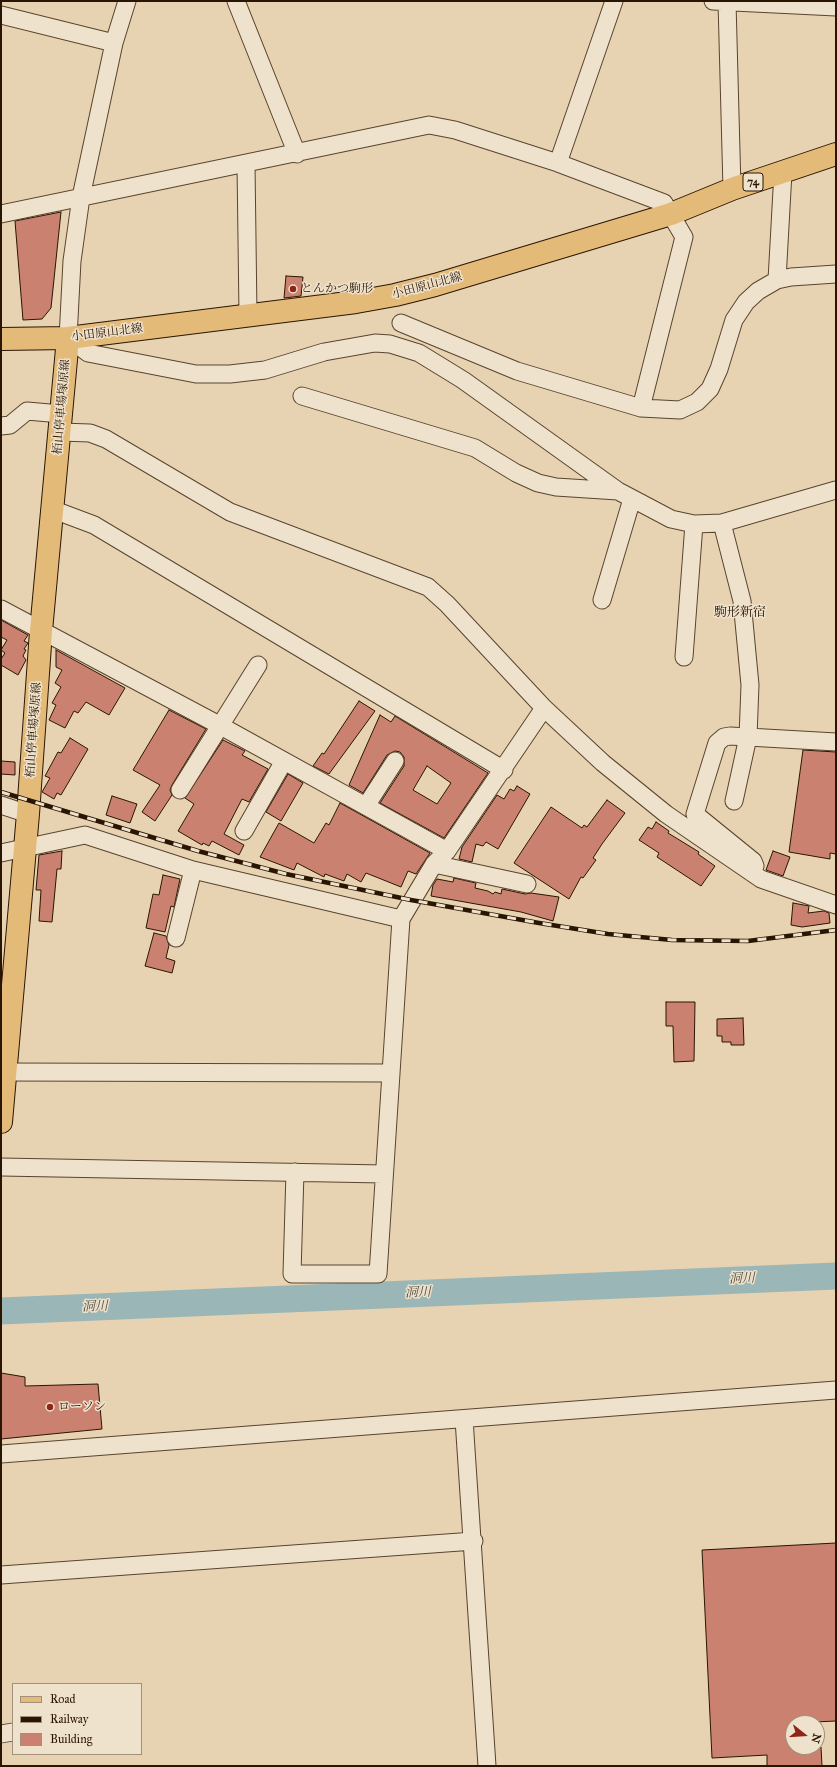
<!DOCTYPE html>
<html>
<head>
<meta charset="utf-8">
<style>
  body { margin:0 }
  #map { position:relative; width:837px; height:1767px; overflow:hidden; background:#e7d3b2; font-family:"IM FELL Great Primer",serif }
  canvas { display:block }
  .frame { position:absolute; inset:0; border:2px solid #2a1502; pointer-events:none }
  .legend { position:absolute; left:12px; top:1683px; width:130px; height:72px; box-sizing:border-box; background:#efe2cd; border:1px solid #a0907c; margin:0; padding:5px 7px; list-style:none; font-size:12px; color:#2a1502 }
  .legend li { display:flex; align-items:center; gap:8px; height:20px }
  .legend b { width:20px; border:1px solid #a0907c }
  .north { position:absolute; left:785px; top:1715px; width:40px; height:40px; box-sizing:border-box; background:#efe2cd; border:1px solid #a0907c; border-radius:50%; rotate:107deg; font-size:11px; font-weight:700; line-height:16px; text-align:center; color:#2a1502 }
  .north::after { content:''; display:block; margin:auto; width:14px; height:18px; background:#8f2418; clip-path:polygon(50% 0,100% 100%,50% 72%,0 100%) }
</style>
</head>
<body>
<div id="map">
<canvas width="837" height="1767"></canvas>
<div class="frame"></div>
<ul class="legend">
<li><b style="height:5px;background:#e4ba79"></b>Road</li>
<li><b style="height:5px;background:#2a1502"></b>Railway</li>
<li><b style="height:11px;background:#ca816f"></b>Building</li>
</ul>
<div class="north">N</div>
</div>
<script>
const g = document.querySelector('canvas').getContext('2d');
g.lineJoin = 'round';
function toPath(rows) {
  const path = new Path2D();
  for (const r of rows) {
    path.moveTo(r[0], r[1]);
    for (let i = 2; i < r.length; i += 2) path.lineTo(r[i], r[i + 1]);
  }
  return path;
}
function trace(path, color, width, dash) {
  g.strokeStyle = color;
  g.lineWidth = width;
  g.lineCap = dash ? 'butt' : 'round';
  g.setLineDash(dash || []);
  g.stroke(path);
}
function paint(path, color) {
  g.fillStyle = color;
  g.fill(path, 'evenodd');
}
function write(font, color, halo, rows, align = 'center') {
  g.font = font + ' "IM FELL Great Primer","Noto Serif JP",serif';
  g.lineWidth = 3;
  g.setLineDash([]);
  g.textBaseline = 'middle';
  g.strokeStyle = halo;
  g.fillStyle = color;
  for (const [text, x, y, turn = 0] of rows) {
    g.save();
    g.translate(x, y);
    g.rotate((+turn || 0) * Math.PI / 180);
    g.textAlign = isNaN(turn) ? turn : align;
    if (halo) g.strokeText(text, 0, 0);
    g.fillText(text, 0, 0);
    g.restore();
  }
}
const river = toPath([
  [1,1311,836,1276]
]);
const building = toPath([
  [61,212,51,308,42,319,23,320,15,221,61,212],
  [286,276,303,277,301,296,284,298,286,276],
  [1,620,28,635,24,641,28,643,24,649,26,650,23,656,26,660,18,675,1,665,1,659,5,653,1,650,7,640,1,637,1,620],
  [56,650,125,688,109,715,86,702,78,713,74,711,65,728,49,720,56,705,52,703,61,687,55,683,62,670,56,667,56,650],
  [359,701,375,711,329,774,313,766,322,753,324,754,359,701],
  [169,710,206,729,172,785,170,790,172,795,155,821,142,812,160,785,133,770,169,710],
  [380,715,391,722,395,716,488,773,444,838,380,803,404,766,404,757,400,752,395,751,387,755,363,793,349,785,380,715],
  [427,766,451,783,437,804,413,790,427,766],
  [70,738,88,749,61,795,57,793,54,799,42,792,50,778,45,776,58,752,61,753,70,738],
  [223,740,245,751,242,755,268,769,249,802,242,799,224,834,244,845,239,855,212,841,209,846,203,843,202,845,178,831,194,804,185,798,223,740],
  [803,750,836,752,836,854,830,853,830,859,789,852,803,750],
  [1,761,15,762,15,775,1,774,1,761],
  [288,774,303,783,281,821,266,812,288,774],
  [517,786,530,794,498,849,486,842,483,846,476,844,472,862,459,859,462,847,497,795,504,799,510,789,514,791,517,786],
  [112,796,137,804,130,823,106,815,112,796],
  [607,800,625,813,602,844,593,858,596,860,583,878,581,877,569,899,514,863,551,807,582,828,584,825,587,827,607,800],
  [340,803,430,853,416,874,408,871,401,887,366,873,361,882,347,874,344,881,325,874,324,877,297,863,294,870,260,857,279,823,314,843,326,823,329,825,340,803],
  [656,822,669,831,668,833,699,852,698,854,715,866,701,886,657,857,659,853,639,840,648,827,652,829,656,822],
  [62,851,61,869,57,869,52,922,39,921,41,890,36,890,39,855,62,851],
  [773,851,790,857,783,876,766,870,773,851],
  [163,875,180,879,174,907,171,906,165,932,146,928,153,894,159,895,163,875],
  [454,878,476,883,475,888,488,891,493,894,495,892,501,894,502,889,525,894,531,893,559,897,553,921,521,912,431,896,433,885,437,879,453,882,454,878],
  [793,903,809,906,808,913,824,911,829,913,830,923,802,927,791,925,793,903],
  [154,933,166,936,169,945,166,958,175,961,172,973,145,966,154,933],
  [666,1002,695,1002,694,1061,674,1062,673,1026,666,1026,666,1002],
  [743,1018,744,1045,731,1045,731,1042,722,1042,722,1036,717,1036,717,1019,743,1018],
  [1,1373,25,1377,25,1386,98,1384,102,1429,1,1439,1,1373],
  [836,1543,836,1721,793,1723,793,1747,821,1747,822,1766,767,1766,767,1755,712,1758,702,1550,836,1543]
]);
const minor = toPath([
  [127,1,114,43,81,197,72,261,68,338,88,353,196,374,230,374,265,370,324,352,375,343,390,344,419,353,463,380,618,491,671,519,694,524,722,523,836,490],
  [236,1,297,154],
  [713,1,836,7],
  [727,2,732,189],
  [1,15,114,43],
  [558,163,614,1],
  [246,164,248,315],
  [1,214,429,125,455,130,558,163,664,203,684,237,641,408],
  [777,280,783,172],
  [401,323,517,371,641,408,680,410,697,402,710,389,719,369,734,320,746,302,758,291,777,280,791,277,836,274],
  [302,396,475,448,516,473,538,483,556,487,618,491],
  [1,426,10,425,27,411,61,414],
  [60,432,90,433,106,439,230,512,428,587,447,604,544,708,603,763,666,814,761,879,836,905],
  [54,510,94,525,504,770],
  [722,523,742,601,750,685,748,737,734,801],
  [602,600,632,499],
  [1,609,219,725,447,851],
  [684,657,694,524],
  [180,790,258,665],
  [1,805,28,814],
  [366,806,395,761],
  [244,831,284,761],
  [1,853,85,835,193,870,401,919],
  [434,864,527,884],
  [755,866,753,861,695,814,717,743,724,737,730,736,836,742],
  [176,938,193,870],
  [1,1072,391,1073],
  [1,1167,384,1174],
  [295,1172,292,1274,378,1274,401,919,434,864,447,851,544,708],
  [464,1419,487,1766],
  [1,1454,836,1390],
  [1,1575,474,1541],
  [1,1734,13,1732]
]);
const major = toPath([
  [1,339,68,338,356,302,395,295,435,285,671,214,732,189,836,154],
  [1,1122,28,814,41,631,68,338]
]);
const rail = toPath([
  [1,792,198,851,286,874,411,900,539,923,608,934,672,940,748,941,836,930]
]);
const markers = [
  [293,289,4,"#8f2418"],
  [50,1407,4,"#8f2418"]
];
const shields = [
  [753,182,20]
];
const shieldNames = [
  ["74",753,182]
];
const streetNames = [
  ["小田原山北線",427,286,-15],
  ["小田原山北線",107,333,-7],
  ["栢山停車場塚原線",62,407,-85],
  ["栢山停車場塚原線",34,730,-86]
];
const poiNames = [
  ["とんかつ駒形",301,289],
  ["ローソン",58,1407]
];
const neighbourhoodNames = [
  ["駒形新宿",740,613]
];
const waterNames = [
  ["洞川",742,1279,-2],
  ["洞川",418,1293,-2],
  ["洞川",95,1307,-2]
];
trace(river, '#9ab6b6', 27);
paint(building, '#ca816f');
trace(building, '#2a1502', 1);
trace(minor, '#59442e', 19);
trace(major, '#2a1502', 24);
trace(minor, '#efe2cd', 17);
trace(major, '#e4ba79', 22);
trace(rail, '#2a1502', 4.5);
trace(rail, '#efe2cd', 3, [9]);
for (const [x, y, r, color] of markers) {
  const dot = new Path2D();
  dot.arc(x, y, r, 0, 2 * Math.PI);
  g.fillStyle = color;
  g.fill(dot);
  trace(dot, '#efe2cd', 1.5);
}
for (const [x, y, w] of shields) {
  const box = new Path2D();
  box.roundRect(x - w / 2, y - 9, w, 18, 3);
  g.fillStyle = '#efe2cd';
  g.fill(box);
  trace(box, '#2a1502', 1);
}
write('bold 11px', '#2a1502', null, shieldNames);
write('12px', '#2a1502', '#efe2cd', streetNames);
write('12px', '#2a1502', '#efe2cd', poiNames, 'left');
write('13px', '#2a1502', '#efe2cd', neighbourhoodNames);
write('italic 13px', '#514d41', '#efe2cd', waterNames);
</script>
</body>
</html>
